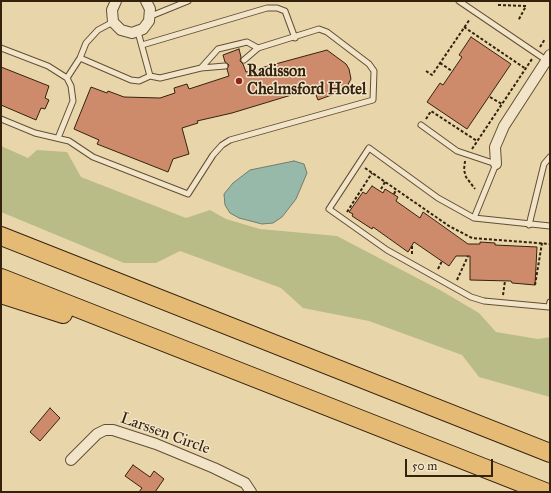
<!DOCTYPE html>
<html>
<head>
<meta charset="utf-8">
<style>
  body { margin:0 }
  #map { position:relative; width:551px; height:493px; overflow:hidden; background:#e9d5aa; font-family:"IM FELL Great Primer",serif }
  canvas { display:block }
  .frame { position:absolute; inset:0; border:2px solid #35220d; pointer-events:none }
  .scale { position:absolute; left:405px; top:459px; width:88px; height:18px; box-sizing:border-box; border:2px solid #35220d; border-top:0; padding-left:5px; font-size:12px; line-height:14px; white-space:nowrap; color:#35220d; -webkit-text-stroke:3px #f1e4c8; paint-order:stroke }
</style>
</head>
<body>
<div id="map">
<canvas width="551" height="493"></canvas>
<div class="frame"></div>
<div class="scale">50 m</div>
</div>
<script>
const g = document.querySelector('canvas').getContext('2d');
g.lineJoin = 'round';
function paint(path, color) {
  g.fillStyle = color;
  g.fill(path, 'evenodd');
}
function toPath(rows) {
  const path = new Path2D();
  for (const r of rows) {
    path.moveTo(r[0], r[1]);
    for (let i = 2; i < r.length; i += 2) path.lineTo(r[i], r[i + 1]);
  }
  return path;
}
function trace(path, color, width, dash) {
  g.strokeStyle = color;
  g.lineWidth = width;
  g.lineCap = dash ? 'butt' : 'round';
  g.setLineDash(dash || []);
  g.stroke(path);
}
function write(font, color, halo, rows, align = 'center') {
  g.font = font + ' "IM FELL Great Primer",serif';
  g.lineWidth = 3;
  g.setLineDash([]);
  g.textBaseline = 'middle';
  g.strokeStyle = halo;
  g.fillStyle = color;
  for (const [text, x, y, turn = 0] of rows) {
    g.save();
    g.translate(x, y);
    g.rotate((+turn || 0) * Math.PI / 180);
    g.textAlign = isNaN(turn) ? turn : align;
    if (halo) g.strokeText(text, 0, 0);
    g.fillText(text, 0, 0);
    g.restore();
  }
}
const green = toPath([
  [1,146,28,158,37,150,67,152,81,177,186,218,210,210,226,219,260,229,337,236,440,290,479,313,496,332,538,339,550,337,550,397,479,377,462,355,369,321,303,308,281,288,180,251,156,263,124,263,1,212]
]);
const water = toPath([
  [294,161,304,164,307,173,296,199,282,217,273,223,262,224,239,218,230,213,225,205,224,194,233,183,250,170,294,161]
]);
const building = toPath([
  [471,37,511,64,467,129,427,102,440,83,443,85,462,57,459,55,471,37],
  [239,49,241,57,240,61,243,64,246,72,327,50,346,64,349,69,351,79,345,90,318,100,314,90,298,94,298,93,232,113,197,121,198,123,182,128,189,154,173,159,168,172,97,144,99,140,74,129,91,87,107,93,108,91,124,97,160,98,175,93,174,88,187,84,189,89,229,76,227,69,229,65,225,62,223,55,239,49],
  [1,67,49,86,45,98,49,100,45,109,41,108,36,120,1,105,1,67],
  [372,186,383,193,385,189,398,197,396,201,420,218,423,212,468,244,480,244,480,242,495,243,495,245,537,247,535,285,512,283,511,281,470,280,470,256,456,256,449,266,414,242,408,252,373,227,372,229,352,216,353,214,349,212,363,192,366,194,372,186],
  [50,408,60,418,40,441,30,432,50,408],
  [133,465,150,477,154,471,164,479,155,492,139,492,142,488,125,476,133,465]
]);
const path = toPath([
  [498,5,526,6,518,21],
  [464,27,526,69],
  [540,47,545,39],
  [440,63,452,71],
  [426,71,432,75,470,19],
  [490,97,502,104],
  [426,119,431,111,477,141],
  [472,149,532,59],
  [465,161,464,170,466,177,475,189],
  [365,168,449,226,472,238,550,244],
  [381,189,385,182],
  [394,194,396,190],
  [347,212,372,173],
  [412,254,412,245],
  [438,269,442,261],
  [457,280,468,256],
  [535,285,542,243],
  [503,295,505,281]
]);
const lane = toPath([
  [459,1,546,60],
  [151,16,188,1],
  [138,32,150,76],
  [142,45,267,8,277,8,285,11,295,38],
  [1,48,48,66,67,78,80,58,86,43,98,30,113,22],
  [80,58,131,80,139,81,150,76,160,78,201,68,225,66],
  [244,60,258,48],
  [1,119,35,133,69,141,93,157,188,194,213,155,222,145,230,140,373,100,374,71,369,64,327,32,319,29,258,48,247,42,218,49,201,68],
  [421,125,457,151,496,164,474,218],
  [58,138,73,101,71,86,67,78],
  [529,225,544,164,550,157],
  [550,226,474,218,438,198,369,148,329,209,387,250,471,297,484,301,549,307,550,302]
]);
const street = toPath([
  [116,1,112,10,113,22,121,30,132,33,143,29,149,21,150,9,146,1],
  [496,164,495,147,504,126,550,55],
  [71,460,97,434,105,430,113,430,156,444,214,468,245,483,251,492]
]);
const highway = toPath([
  [1,236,550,453],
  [1,278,545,492],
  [1,294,63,314]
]);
const markers = [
  [239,81,4,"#8f2418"]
];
const poiNames = [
  ["Radisson",247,72],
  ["Chelmsford Hotel",247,90]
];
const streetNames = [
  ["Larssen Circle",165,434,20]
];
paint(green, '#b9bc86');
paint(water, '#97b9a9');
trace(water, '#707d6b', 1);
paint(building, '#ce8b6c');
trace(building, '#35220d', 1);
trace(lane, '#624f34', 7);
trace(street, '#624f34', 12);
trace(highway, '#35220d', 20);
trace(path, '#35220d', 2, [3, 2]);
trace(lane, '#f1e4c8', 5);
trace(street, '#f1e4c8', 10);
trace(highway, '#e4ba75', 18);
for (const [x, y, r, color] of markers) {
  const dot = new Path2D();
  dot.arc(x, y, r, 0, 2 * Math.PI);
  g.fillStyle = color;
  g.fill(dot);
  trace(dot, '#f1e4c8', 1.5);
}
write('bold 16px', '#35220d', '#f1e4c8', poiNames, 'left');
write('16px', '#35220d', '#f1e4c8', streetNames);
</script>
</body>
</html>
